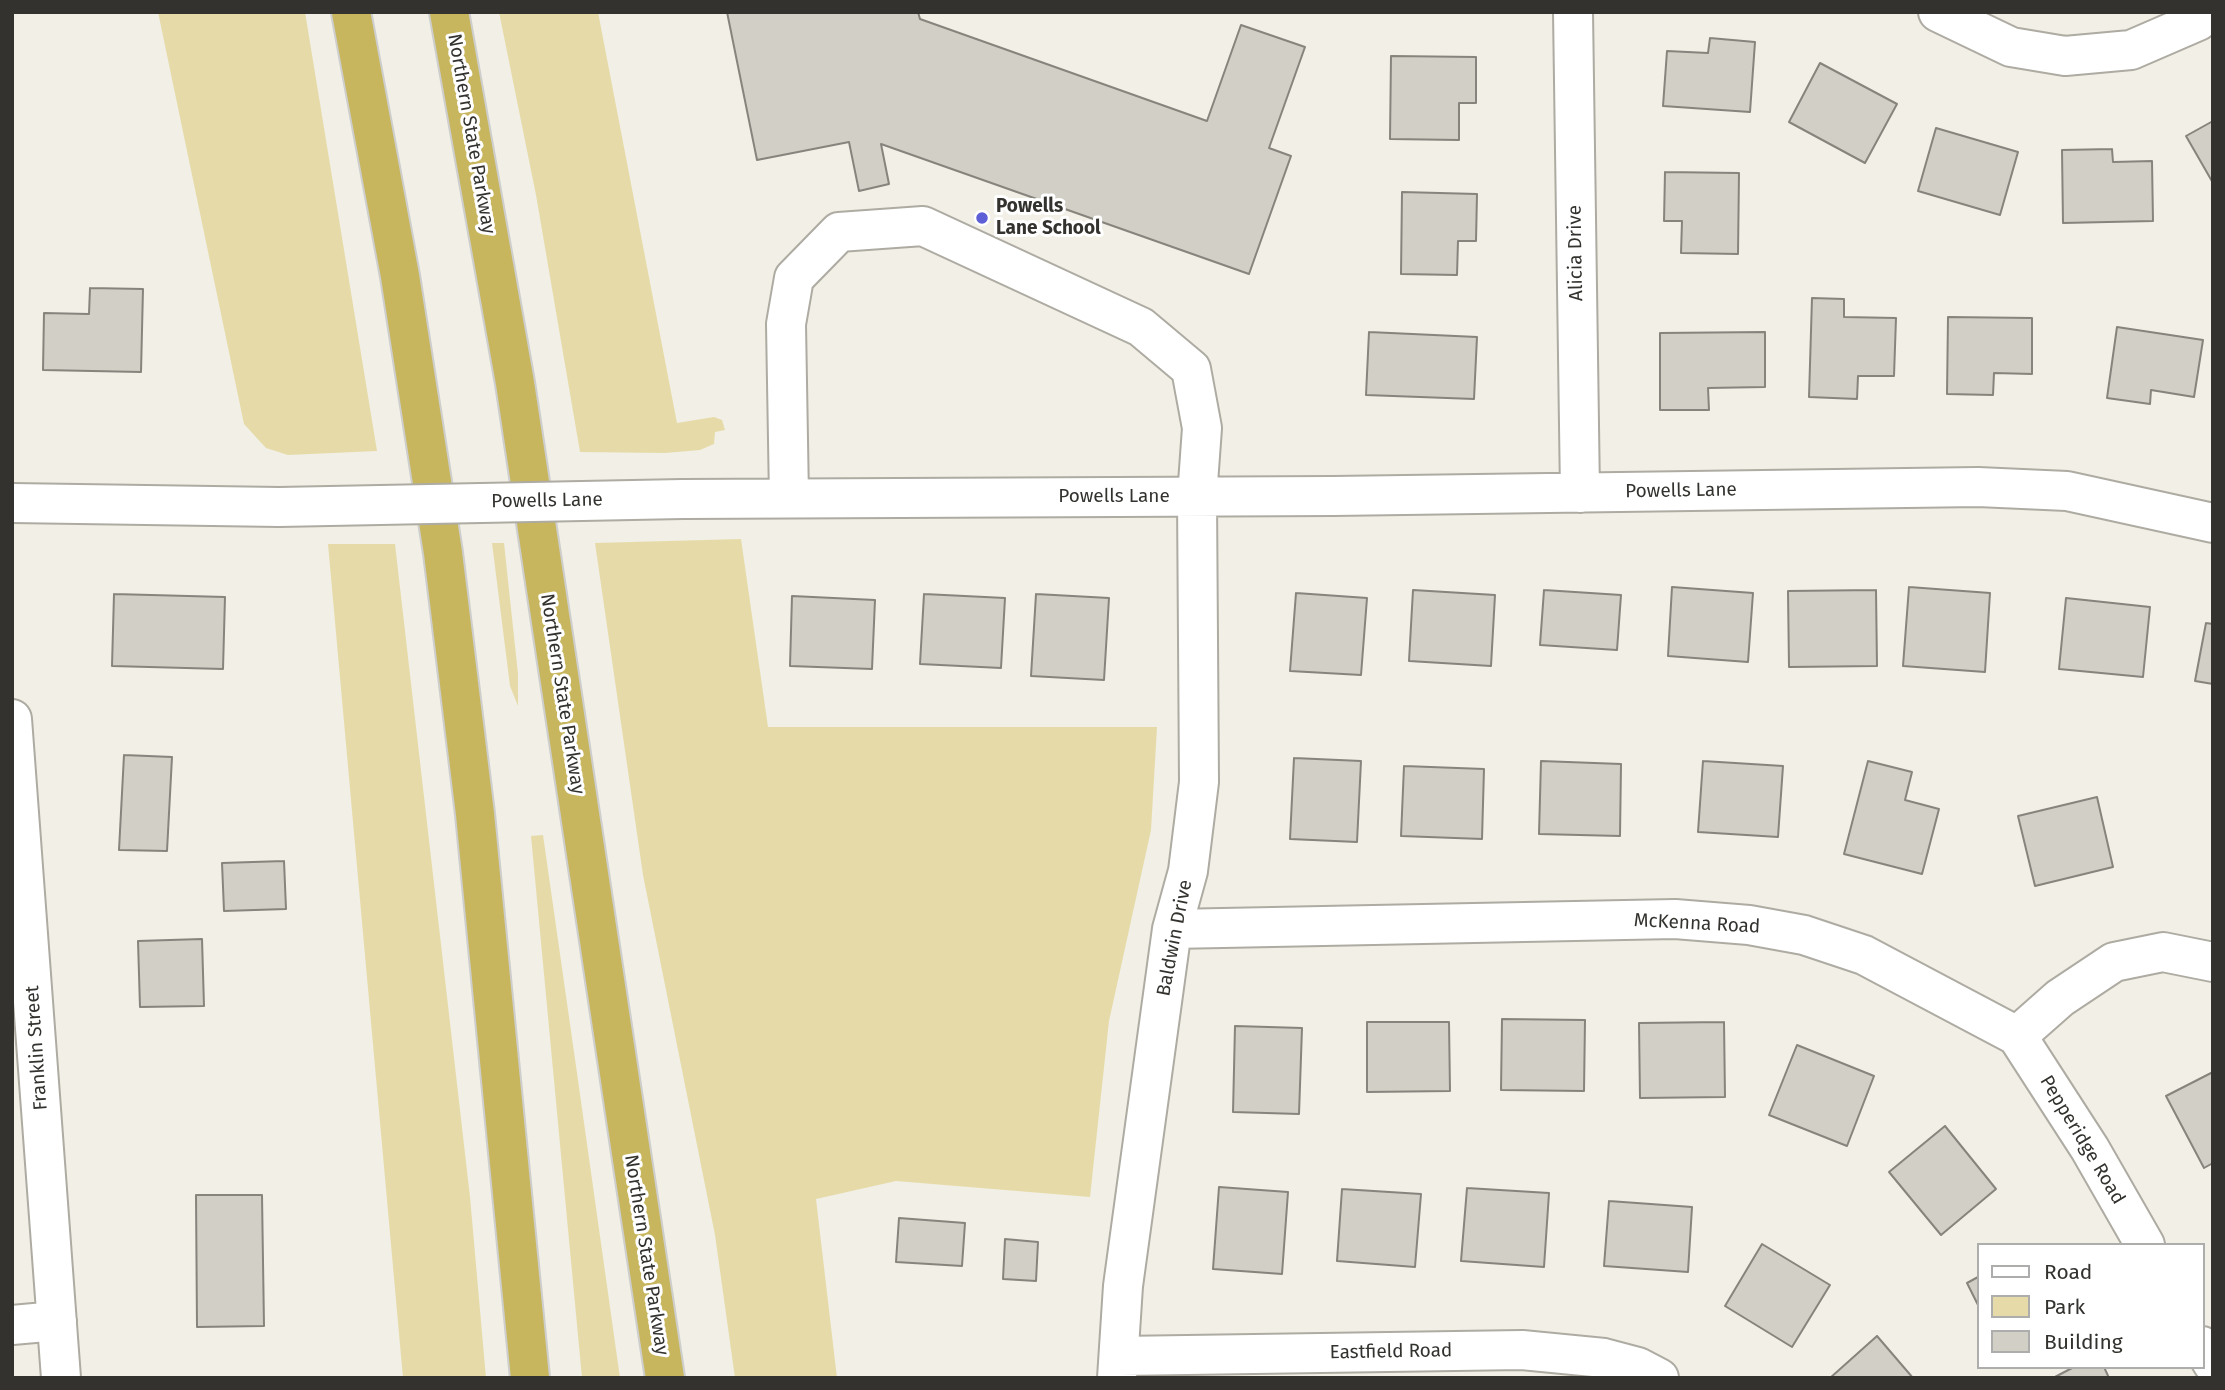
<!DOCTYPE html>
<style>
body{margin:0}
#map{position:relative;width:2225px;height:1390px;overflow:hidden;background:#f1efe6;font-family:"Fira Sans",sans-serif}
canvas{display:block}
.frame{position:absolute;inset:0;border:14px solid #33322e;pointer-events:none}
.legend{position:absolute;left:1977px;top:1243px;width:228px;height:126px;box-sizing:border-box;background:#fff;border:2px solid #adadab;margin:0;padding:9px 12px;list-style:none;font-size:21px;color:#33322e}
.legend li{display:flex;align-items:center;gap:14px;height:35px}
.legend b{width:35px;border:2px solid #adadab}
</style>
<div id="map">
<canvas width="2225" height="1390"></canvas>
<div class="frame"></div>
<ul class="legend">
<li><b style="height:9px;background:#fff"></b>Road</li>
<li><b style="height:19px;background:#e6dba8"></b>Park</li>
<li><b style="height:19px;background:#d1cfc6"></b>Building</li>
</ul>
</div>
<script>
const ctx = document.querySelector('canvas').getContext('2d');
ctx.lineJoin = 'round';
function fill(path, color) { ctx.fillStyle = color; ctx.fill(path, 'evenodd'); }
const shape = rows => new Path2D(rows.map(r => 'M' + r).join(''));
function stroke(path, color, width, dash) { ctx.strokeStyle = color; ctx.lineWidth = width; ctx.lineCap = dash ? 'butt' : 'round'; ctx.setLineDash(dash || []); ctx.stroke(path); }
function label(font, color, halo, rows, align = 'center') {
  ctx.font = font + ' "Fira Sans",sans-serif'; ctx.lineWidth = 6; ctx.setLineDash([]); ctx.textBaseline = 'middle'; ctx.strokeStyle = halo; ctx.fillStyle = color; for (const [text, x, y, turn = 0] of rows) {
    ctx.save(); ctx.translate(x, y); ctx.rotate((+turn || 0) * Math.PI / 180); ctx.textAlign = isNaN(turn) ? turn : align; if (halo) ctx.strokeText(text, 0, 0); ctx.fillText(text, 0, 0); ctx.restore();
  }
}
fill(shape([
 [158,12,305,12,377,451,288,455,266,448,244,424],
 [499,12,598,12,677,423,714,417,722,420,725,430,715,432,714,444,700,450,665,453,580,452,536,195],
 [741,539,768,727,1157,727,1151,830,1109,1021,1090,1197,896,1181,816,1199,837,1378,735,1378,715,1235,643,875,595,543],
 [492,543,504,543,518,674,518,706,510,686],
 [328,544,395,544,470,1197,486,1378,403,1378],
 [543,835,577,1073,620,1378,582,1378,531,836]
]), '#e6dba8');
const building = shape([
 [727,12,918,12,920,19,1207,121,1241,25,1305,47,1269,148,1291,156,1249,274,881,144,889,184,859,191,849,142,757,160,727,12],
 [1710,38,1755,42,1750,112,1663,106,1667,51,1708,53,1710,38],
 [1391,56,1476,57,1476,103,1459,103,1459,140,1390,139,1391,56],
 [1820,63,1897,104,1865,163,1789,122,1820,63],
 [2213,121,2213,183,2186,136,2213,121],
 [1936,128,2018,152,2000,215,1918,191,1936,128],
 [2112,149,2113,162,2152,161,2153,221,2063,223,2062,150,2112,149],
 [1665,172,1739,173,1738,254,1681,253,1682,221,1664,221,1665,172],
 [1402,192,1477,194,1476,241,1458,241,1457,275,1401,274,1402,192],
 [90,288,143,289,141,372,43,370,44,313,89,314,90,288],
 [1812,298,1844,299,1844,317,1896,318,1894,376,1858,376,1857,399,1809,397,1812,298],
 [1948,317,2032,318,2032,374,1994,373,1993,395,1947,394,1948,317],
 [2117,327,2203,340,2194,397,2151,390,2150,404,2107,398,2117,327],
 [1369,332,1477,337,1474,399,1366,395,1369,332],
 [1765,332,1765,387,1708,388,1709,410,1660,410,1660,333,1765,332],
 [1672,587,1753,593,1748,662,1668,656,1672,587],
 [1909,587,1990,593,1985,672,1903,666,1909,587],
 [1413,590,1495,595,1491,666,1409,661,1413,590],
 [1544,590,1621,595,1617,650,1540,645,1544,590],
 [1876,590,1877,666,1789,667,1788,591,1876,590],
 [1296,593,1367,598,1361,675,1290,671,1296,593],
 [114,594,225,597,223,669,112,666,114,594],
 [924,594,1005,598,1001,668,920,664,924,594],
 [1036,594,1109,598,1104,680,1031,676,1036,594],
 [792,596,875,600,872,669,790,666,792,596],
 [2066,598,2150,607,2143,677,2059,669,2066,598],
 [2206,623,2213,624,2213,684,2195,681,2206,623],
 [124,755,172,757,167,851,119,850,124,755],
 [1294,758,1361,761,1357,842,1290,839,1294,758],
 [1541,761,1621,764,1620,836,1539,834,1541,761],
 [1703,761,1783,766,1778,837,1698,832,1703,761],
 [1868,761,1912,772,1905,800,1939,809,1922,874,1844,854,1868,761],
 [1404,766,1484,769,1482,839,1401,836,1404,766],
 [2097,797,2113,867,2035,886,2018,816,2097,797],
 [284,861,286,909,224,911,222,863,284,861],
 [202,939,204,1006,140,1007,138,941,202,939],
 [1502,1019,1585,1020,1584,1091,1501,1090,1502,1019],
 [1367,1022,1449,1022,1450,1091,1367,1092,1367,1022],
 [1724,1022,1725,1097,1640,1098,1639,1023,1724,1022],
 [1235,1026,1302,1028,1299,1114,1233,1112,1235,1026],
 [1797,1045,1874,1076,1847,1146,1769,1115,1797,1045],
 [2213,1072,2213,1163,2204,1168,2166,1096,2213,1072],
 [1945,1126,1996,1189,1941,1235,1889,1172,1945,1126],
 [1219,1187,1288,1192,1282,1274,1213,1269,1219,1187],
 [1467,1188,1549,1193,1544,1267,1461,1261,1467,1188],
 [1342,1189,1421,1194,1415,1267,1337,1261,1342,1189],
 [196,1195,262,1195,264,1326,197,1327,196,1195],
 [1609,1201,1692,1207,1688,1272,1604,1266,1609,1201],
 [899,1218,965,1223,962,1266,896,1262,899,1218],
 [1005,1239,1038,1242,1036,1281,1003,1279,1005,1239],
 [1762,1244,1830,1285,1792,1347,1725,1306,1762,1244],
 [1978,1277,1978,1305,1967,1283,1978,1277],
 [1877,1336,1913,1378,1830,1378,1877,1336],
 [2074,1367,2104,1367,2109,1378,2053,1378,2074,1367]
]);
fill(building, '#d1cfc6');
stroke(building, '#86847c', 2);
const minor = shape([
 [1573,12,1580,493],
 [1938,12,2011,47,2065,56,2131,50,2198,21,2209,12],
 [789,498,786,324,794,278,839,232,923,226,1141,327,1191,369,1202,428,1197,497,1199,782,1188,871,1172,929,1123,1286,1117,1378],
 [683,499,1333,496,1978,487,2067,491,2213,523],
 [12,503,279,507],
 [12,719,61,1378],
 [1172,929,1675,919,1749,925,1804,935,1864,955,2017,1036],
 [2017,1036,2090,1149,2145,1245],
 [2017,1036,2060,998,2114,962,2163,952,2213,962],
 [12,1325,57,1321],
 [2202,1346,2213,1364],
 [1120,1356,1522,1350,1604,1358,1638,1367,1659,1378]
]);
const highway = shape([
 [351,12,400,276,443,553,475,814,530,1378],
 [449,12,515,383,665,1378]
]);
stroke(minor, '#adaba2', 42);
stroke(highway, '#cececd', 42);
stroke(minor, '#fff', 38);
stroke(highway, '#c8b65e', 38);
const minorBridge = shape([
 [279,507,683,499]
]);
stroke(minorBridge, '#adaba2', 42, []);
stroke(minorBridge, '#fff', 38);
for (const [x, y, r, color] of [
 [982,218,7,"#5d5fd7"]
]) { const dot = new Path2D(); dot.arc(x, y, r, 0, 2 * Math.PI); ctx.fillStyle = color; ctx.fill(dot); stroke(dot, '#fff', 2.5); }
label('19px', '#33322e', '#fff', [
 ["Northern State Parkway",471,134,80],
 ["Alicia Drive",1576,253,-91],
 ["Powells Lane",1681,491,-1],
 ["Powells Lane",1114,497],
 ["Powells Lane",547,501,-1],
 ["Northern State Parkway",562,694,81],
 ["McKenna Road",1697,924,3],
 ["Baldwin Drive",1175,938,-79],
 ["Franklin Street",37,1048,-94],
 ["Pepperidge Road",2082,1140,59],
 ["Northern State Parkway",646,1255,81],
 ["Eastfield Road",1391,1352,-1]
]);
label('bold 19px', '#33322e', '#fff', [
 ["Powells",996,207],
 ["Lane School",996,229]
], 'left');
</script>
